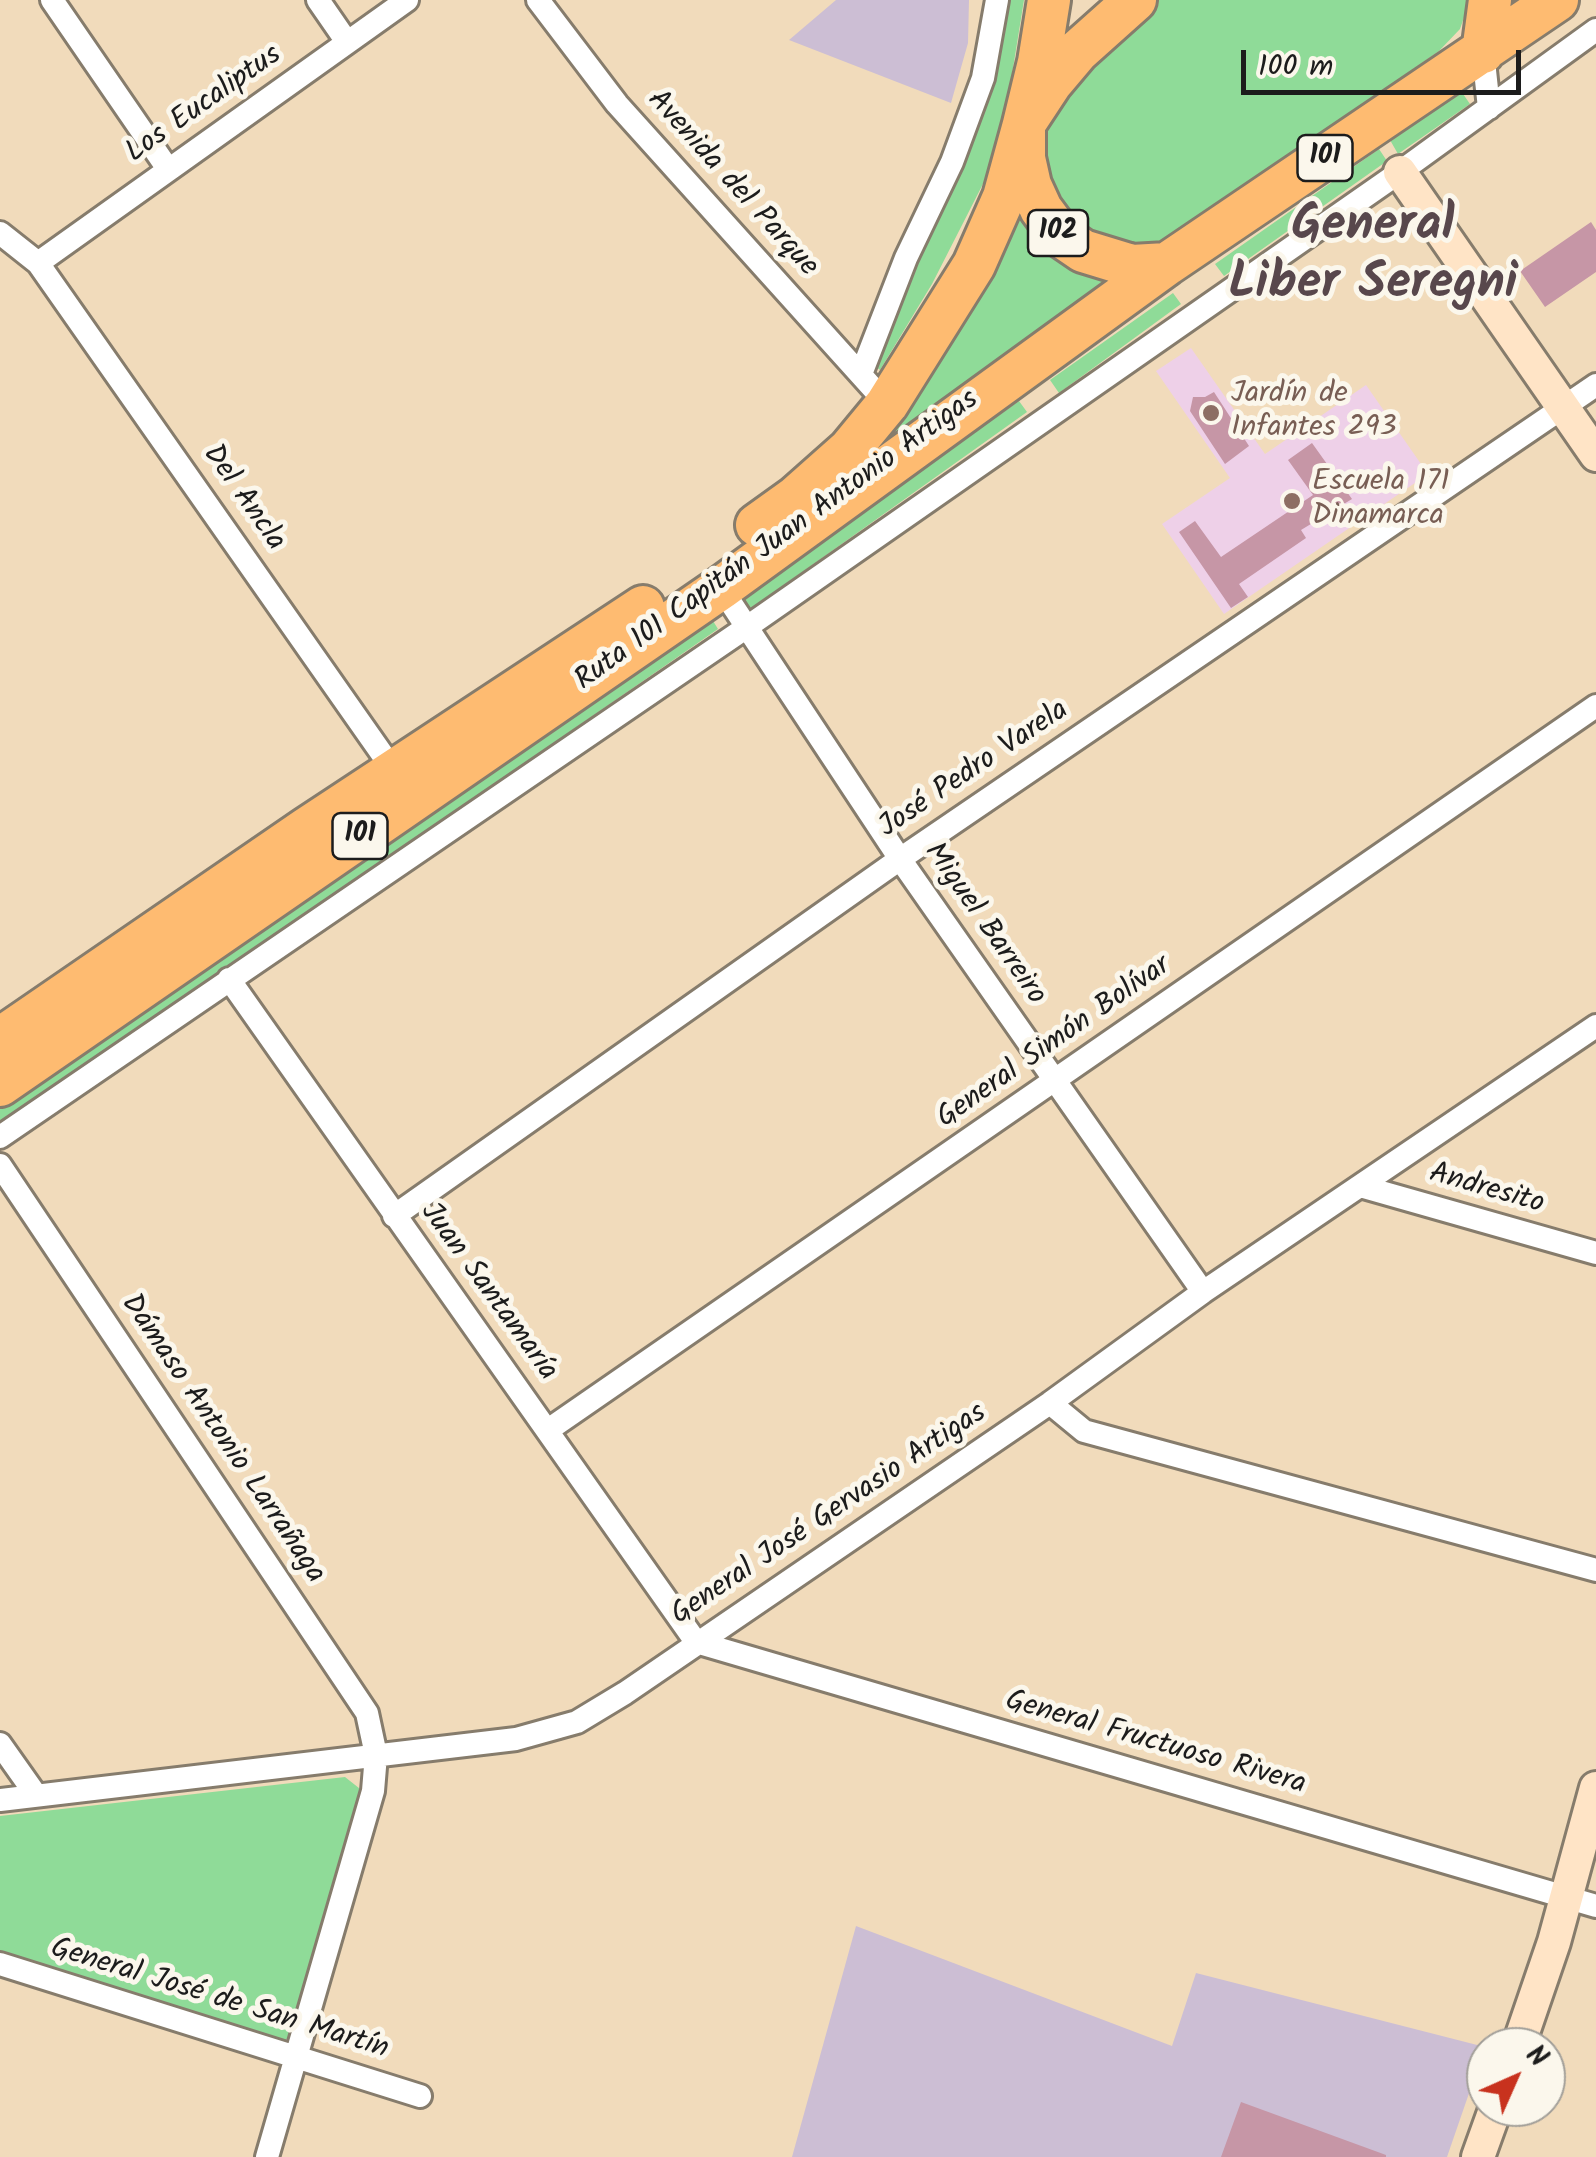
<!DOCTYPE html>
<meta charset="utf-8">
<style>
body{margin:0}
#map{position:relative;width:1596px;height:2157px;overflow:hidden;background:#f1dbbb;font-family:Kalam,sans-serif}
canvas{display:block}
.north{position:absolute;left:1466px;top:2027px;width:100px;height:100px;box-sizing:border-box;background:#fbf7ec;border:2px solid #a29f99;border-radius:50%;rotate:45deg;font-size:28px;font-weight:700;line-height:40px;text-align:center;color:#1c1c1c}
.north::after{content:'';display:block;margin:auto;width:35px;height:45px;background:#c8321e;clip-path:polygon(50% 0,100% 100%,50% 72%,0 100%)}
.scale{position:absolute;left:1241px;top:50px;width:280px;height:45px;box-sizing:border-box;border:5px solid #1c1c1c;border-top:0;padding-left:12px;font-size:30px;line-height:35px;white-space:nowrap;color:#1c1c1c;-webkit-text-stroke:8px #fbf7ec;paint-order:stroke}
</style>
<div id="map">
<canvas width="1596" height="2157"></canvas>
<div class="north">N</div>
<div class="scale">100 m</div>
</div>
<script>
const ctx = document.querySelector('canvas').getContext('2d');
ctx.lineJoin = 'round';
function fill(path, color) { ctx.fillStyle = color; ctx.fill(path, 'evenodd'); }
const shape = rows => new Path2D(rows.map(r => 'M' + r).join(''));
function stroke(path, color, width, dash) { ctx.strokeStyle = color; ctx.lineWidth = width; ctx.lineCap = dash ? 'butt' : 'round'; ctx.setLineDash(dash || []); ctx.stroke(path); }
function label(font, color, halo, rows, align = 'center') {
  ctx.font = font + ' Kalam,sans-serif'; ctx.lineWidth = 10; ctx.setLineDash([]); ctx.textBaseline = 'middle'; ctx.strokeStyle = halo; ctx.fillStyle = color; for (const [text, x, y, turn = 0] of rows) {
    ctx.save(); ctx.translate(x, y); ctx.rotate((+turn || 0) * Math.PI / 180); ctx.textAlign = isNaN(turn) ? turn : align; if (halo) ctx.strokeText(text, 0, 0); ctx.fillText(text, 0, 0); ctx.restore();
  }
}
fill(shape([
 [1191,348,1265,454,1366,385,1428,474,1224,614,1162,524,1230,478,1156,371]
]), '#eed0e8');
fill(shape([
 [836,0,969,0,968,43,951,103,789,40],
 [856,1926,1172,2046,1196,1973,1485,2047,1447,2157,792,2157]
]), '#ccbed4');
fill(shape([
 [1006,0,1024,0,1009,93,987,176,932,284,880,370,876,367],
 [1149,0,1470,0,1460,29,1439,51,1164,244,1133,251,1090,238,1058,206,1037,145,1050,113],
 [1461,91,1470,104,1398,154,1390,140],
 [1379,149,1387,161,1224,276,1215,264],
 [1015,207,1110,280,856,462],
 [1173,293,1181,304,1059,393,1050,380],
 [1019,401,1027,412,749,610,740,597],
 [710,616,718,629,0,1127,0,1105],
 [345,1777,364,1792,293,2031,285,2041,0,1953,0,1816]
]), '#8fdb98');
fill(shape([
 [1591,222,1596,230,1596,272,1545,307,1520,271],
 [1214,392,1249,446,1225,464,1190,411,1193,397,1205,397],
 [1312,443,1352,499,1301,530,1306,538,1239,584,1248,597,1231,608,1179,532,1195,521,1221,557,1313,495,1288,460],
 [1241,2102,1386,2155,1386,2157,1221,2157]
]), '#c696a6');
const street = shape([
 [52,0,168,169],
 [318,0,347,42],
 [538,0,617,104,887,404],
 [1483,52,1489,108],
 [0,233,38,263,394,771],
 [38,263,407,0],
 [861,374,906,258,952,162,983,78,997,0],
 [721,588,900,859,1203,1292],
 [229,979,696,1642,1596,1906],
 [0,1137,747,627,1400,172,1596,30],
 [0,1165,367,1713,376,1755,373,1791,267,2157],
 [1360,1186,1596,1253],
 [394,1216,900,859,1596,385],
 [1050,1403,1084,1431,1596,1570],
 [548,1430,1596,706],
 [0,1744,36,1795],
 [0,1800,516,1739,577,1722,625,1693,1050,1403,1203,1292,1596,1026],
 [0,1964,420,2096]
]);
const secondary = shape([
 [1400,172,1596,455],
 [1518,2047,1554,1942,1596,1788],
 [1478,2157,1496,2107]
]);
const highway = shape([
 [1049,0,1039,62,1024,124,1024,158,1030,185,1041,209,1061,236,1083,251,1132,266,1167,264],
 [1483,52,1490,0],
 [757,525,796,497,849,450,887,404,974,265,1004,197,1024,124,1051,83,1078,51,1135,0],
 [0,1039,306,829,643,607],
 [0,1085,721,588,1167,264,1557,0]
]);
stroke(street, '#867c6c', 28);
stroke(secondary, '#867c6c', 38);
stroke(highway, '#867c6c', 48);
stroke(street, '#fff', 22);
stroke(secondary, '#ffe4c6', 32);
stroke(highway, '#febb71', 42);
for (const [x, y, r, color] of [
 [1211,413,10,"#8d6e63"],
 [1292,501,10,"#8d6e63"]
]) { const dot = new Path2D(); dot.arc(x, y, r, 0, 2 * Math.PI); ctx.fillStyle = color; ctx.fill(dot); stroke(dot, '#fbf7ec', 4); }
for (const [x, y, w] of [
 [1325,158,55],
 [1058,233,60],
 [360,836,55]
]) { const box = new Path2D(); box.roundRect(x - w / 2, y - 23, w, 46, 8); ctx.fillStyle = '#fbf7ec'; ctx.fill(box); stroke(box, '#1c1c1c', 2.5); }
label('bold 28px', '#1c1c1c', null, [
 ["101",1325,158],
 ["102",1058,233],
 ["101",360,836]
]);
label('30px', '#1c1c1c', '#fbf7ec', [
 ["Los Eucaliptus",205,106,-35],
 ["Avenida del Parque",731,185,48],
 ["Del Ancla",242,499,55],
 ["Ruta 101 Capitán Juan Antonio Artigas",778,542,-36],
 ["José Pedro Varela",975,771,-34],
 ["Miguel Barreiro",983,925,55],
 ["General Simón Bolívar",1055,1044,-35],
 ["Andresito",1486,1191,16],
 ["Juan Santamaría",487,1293,54],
 ["Dámaso Antonio Larrañaga",221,1440,56],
 ["General José Gervasio Artigas",830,1516,-34],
 ["General Fructuoso Rivera",1155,1745,16],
 ["General José de San Martín",219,2001,17]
]);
label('30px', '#785e54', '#fbf7ec', [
 ["Jardín de",1231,396],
 ["Infantes 293",1231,430],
 ["Escuela 171",1312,484],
 ["Dinamarca",1312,518]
], 'left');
label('bold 50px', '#58474c', '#fbf7ec', [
 ["General",1373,231],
 ["Liber Seregni",1373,289]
]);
</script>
